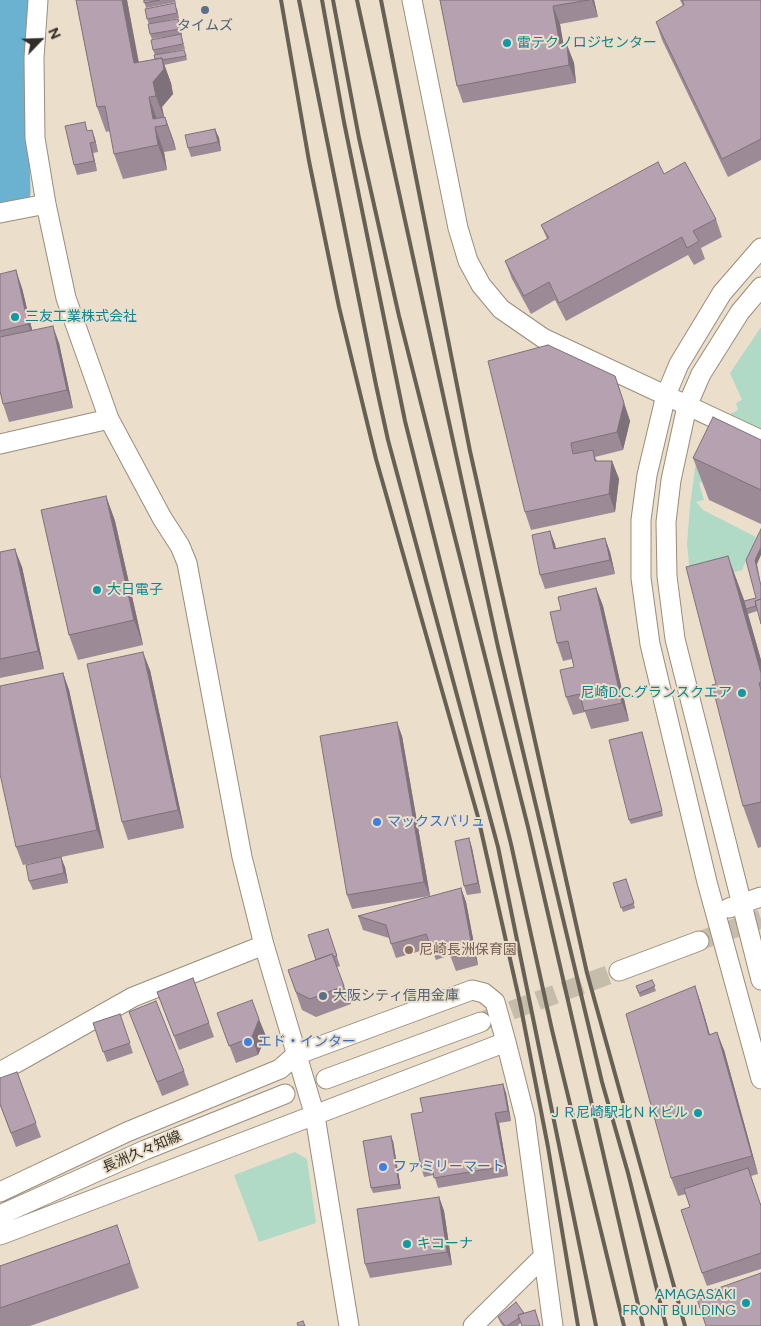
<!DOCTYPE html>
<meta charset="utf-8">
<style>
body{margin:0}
#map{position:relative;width:761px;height:1326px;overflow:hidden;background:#ebdfcb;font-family:Figtree,sans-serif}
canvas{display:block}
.north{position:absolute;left:15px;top:15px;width:50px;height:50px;-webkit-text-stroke:4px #ebdfcb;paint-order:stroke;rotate:66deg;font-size:14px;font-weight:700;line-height:20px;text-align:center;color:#332e26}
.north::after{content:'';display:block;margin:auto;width:18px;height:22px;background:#332e26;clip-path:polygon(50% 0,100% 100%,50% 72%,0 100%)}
</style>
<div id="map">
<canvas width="761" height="1326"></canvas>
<div class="north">N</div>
</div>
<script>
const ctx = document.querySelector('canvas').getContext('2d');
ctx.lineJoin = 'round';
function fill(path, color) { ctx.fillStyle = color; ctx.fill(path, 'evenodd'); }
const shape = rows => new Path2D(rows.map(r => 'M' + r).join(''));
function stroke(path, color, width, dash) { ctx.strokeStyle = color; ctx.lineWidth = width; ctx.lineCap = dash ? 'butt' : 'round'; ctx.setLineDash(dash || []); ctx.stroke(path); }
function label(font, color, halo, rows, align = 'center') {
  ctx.font = font + ' Figtree,"Noto Sans JP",sans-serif'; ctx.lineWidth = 4; ctx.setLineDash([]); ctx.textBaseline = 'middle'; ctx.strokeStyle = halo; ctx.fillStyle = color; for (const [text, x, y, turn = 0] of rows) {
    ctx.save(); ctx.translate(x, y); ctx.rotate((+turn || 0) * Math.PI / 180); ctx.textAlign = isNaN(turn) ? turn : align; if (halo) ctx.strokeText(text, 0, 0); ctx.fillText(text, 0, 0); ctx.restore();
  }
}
fill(shape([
 [0,0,21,0,16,112,22,192,16,197,0,201],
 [761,327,761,429,730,414,738,410,736,403,742,400,730,373],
 [703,436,730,448,706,481,699,483,704,500,696,502,703,510,756,537,742,570,691,583,687,544,690,506,696,461],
 [295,1152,307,1159,316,1223,259,1242,234,1175]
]), '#b1dac6');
stroke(shape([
 [0,200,12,198,15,192,12,95,15,0]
]), '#6bb2d1', 31);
stroke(shape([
 [699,941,761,919],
 [485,1020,619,971]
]), '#c6bcaa', 19, [19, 9]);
const minor = shape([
 [38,0,34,58,35,138,46,204,66,298,109,419,162,518,180,546,187,563,242,857,264,945,315,1116,349,1326],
 [412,0,458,228,468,261,481,285,501,309,543,338,761,440],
 [0,213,46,204],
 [761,248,722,293,679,364,666,395,647,475,641,520,641,578,650,644,707,882,761,1079],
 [761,287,740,312,701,374,687,406,671,480,666,522,667,576,675,639,761,980],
 [0,444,109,419],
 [729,908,761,897],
 [619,971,699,941],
 [506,1042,525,1117,553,1326],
 [0,1072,133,997,264,945],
 [326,1079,481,1022],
 [0,1192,127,1132,280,1069,296,1055,472,990,484,993,495,1002,506,1042,0,1235],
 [0,1215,145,1150,285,1094],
 [473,1326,544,1256]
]);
stroke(minor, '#998d7b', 21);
stroke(minor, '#fff', 19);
stroke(shape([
 [281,0,309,161,339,307,376,459,478,817,520,1003,548,1147,578,1326],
 [299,0,376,385,388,440,498,847,596,1326],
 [322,0,344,122,405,421,511,844,552,1030,624,1326],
 [333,0,359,138,399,316,528,827,643,1326],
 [357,0,498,647,602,1082,628,1173,666,1326],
 [381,0,470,451,587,973,685,1326]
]), '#676055', 4);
fill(shape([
 [76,0,127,0,139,62,186,54,187,60,164,65,171,83,173,94,162,107,164,117,165,117,174,142,176,150,164,152,167,170,123,179,114,154,110,131,106,132,97,107],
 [144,0,175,0,176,2,146,8],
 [440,0,594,0,598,17,560,24,563,45,567,45,574,63,576,83,463,103,457,86],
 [680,0,761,0,761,160,728,177,662,40,656,22,683,6],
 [177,8,179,18,149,24,147,19],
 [178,19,182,34,152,39,150,34],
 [181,34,185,49,155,55,153,50],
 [215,129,219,138,221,151,191,157,188,148],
 [92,130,95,139,98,152,93,153,97,171,77,175,74,165,88,131],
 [664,174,716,219,722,237,701,248,705,259,694,265,688,255,566,321,555,300,531,314,512,279,505,261,547,239,541,225],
 [0,274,22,288,32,330,59,343,73,408,9,422,3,404,0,391],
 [615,376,630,421,623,450,595,457,597,461,612,461,619,479,615,512,531,530,525,512],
 [761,440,761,524,709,500,693,458],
 [106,496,115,521,143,645,78,660,69,635],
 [550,531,556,549,605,538,610,552,615,574,545,589,540,575],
 [0,552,22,567,44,669,0,678],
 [757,564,757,611,748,614,761,660,761,847,758,848,743,806,716,684,743,597,744,601,756,598],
 [596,588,603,606,629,721,591,729,585,712,573,715,566,697,574,667,572,659,563,661,557,643,561,610],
 [150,670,184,828,128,840,122,822],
 [63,673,69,690,104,848,23,865,16,847],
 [402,736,430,896,352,909,347,895],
 [643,737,663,816,631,824,629,820],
 [469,838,472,848,481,893,467,895,464,886],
 [65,867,68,883,33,890,29,881],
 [626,879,635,908,623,912,613,883],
 [461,888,466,902,478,965,456,971,450,955,436,960,431,948,396,958,389,938,363,930,358,916],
 [328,929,340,966,337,967,351,1004,316,1017,302,1010,288,970,316,960],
 [193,978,214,1037,179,1050,157,992],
 [652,980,656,991,640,997,636,986],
 [695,986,701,1004,710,1035,724,1050,758,1174,751,1176,761,1205,761,1269,707,1286,702,1273,690,1207,686,1194,678,1196,671,1178],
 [129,1012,184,1071,189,1085,162,1096],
 [217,1013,266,1036,258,1055,236,1063],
 [120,1014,133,1053,107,1062,93,1023],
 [17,1072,41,1137,16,1147,0,1105],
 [503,1084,506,1093,511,1121,499,1123,508,1176,438,1188,434,1175,424,1177,421,1167,423,1112],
 [393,1141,401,1189,373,1193,371,1188],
 [439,1197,444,1211,452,1265,370,1278,365,1264],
 [117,1225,139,1288,30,1326,0,1326,0,1266],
 [516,1302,521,1323,518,1325,519,1326,503,1326,500,1322,498,1317]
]), '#9c8a96');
fill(shape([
 [122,0,127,0,143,88,134,63],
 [592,0,594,0,598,17],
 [553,6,560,24,567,64,560,46],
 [567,45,574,63,576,83,569,65],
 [162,58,171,83,173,94,162,107,165,121,156,96,153,82],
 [149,97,158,122,153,119],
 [165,117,174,142,176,150,167,125],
 [155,127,164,152,167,170,158,145],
 [215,129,219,138,221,151,218,142],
 [92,130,95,139,98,152,95,142],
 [90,143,93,153,97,171,94,161],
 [16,270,22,288,35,342,28,324],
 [53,326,59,343,73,408,67,390],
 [615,376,630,421,623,450,617,432],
 [612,461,619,479,615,512,609,494],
 [106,496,115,521,143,645,134,620],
 [550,531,555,544,559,563,554,549],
 [605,538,610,552,615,574,610,560],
 [761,547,761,555,757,564,761,586,755,560],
 [15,549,22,567,44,669,38,651],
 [728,556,743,597,761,660,761,673],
 [596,588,603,606,629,721,622,703],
 [143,652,150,670,184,828,178,810],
 [63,673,69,690,104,848,97,830],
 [397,722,402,736,430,896,424,882],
 [642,732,643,737,663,816,662,811],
 [469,838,472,848,481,893,478,883],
 [61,857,65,867,68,883,64,873],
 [461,888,466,902,478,965,473,951],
 [695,986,701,1004,715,1053,709,1035],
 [259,1019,266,1036,258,1055,252,1037],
 [717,1032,724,1050,758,1174,752,1156],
 [503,1084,506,1093,511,1121,508,1111],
 [495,1113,499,1123,508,1176,505,1166],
 [391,1136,393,1141,401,1189,399,1184],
 [439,1197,444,1211,452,1265,447,1252]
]), '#7f717a');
const building = shape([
 [76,0,122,0,134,63,162,58,164,69,153,82,156,96,149,97,153,119,165,117,167,125,155,127,158,145,114,154,105,106,97,107,76,0],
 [144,0,160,0,144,3,144,0],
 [440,0,589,0,553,6,560,46,567,45,569,65,457,86,440,0],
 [682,0,761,0,761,139,722,159,656,22,684,5,682,0],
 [175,3,177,13,147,19,145,9,175,3],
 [178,19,180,29,150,34,148,24,178,19],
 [181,34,183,44,153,50,151,40,181,34],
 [184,50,186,56,162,60,162,58,155,59,154,55,184,50],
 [85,122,87,131,92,130,95,142,90,143,94,161,74,165,65,126,85,122],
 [215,129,218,142,188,148,185,135,215,129],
 [658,162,664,174,685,162,716,219,693,231,699,241,687,248,682,237,559,303,549,282,524,296,505,261,549,238,541,225,658,162],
 [16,270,28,324,0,331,0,274,16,270],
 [53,326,67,390,3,404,0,391,0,337,53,326],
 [548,345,615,376,624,403,617,432,571,443,573,454,593,450,595,461,612,461,609,494,525,512,488,361,548,345],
 [713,417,761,440,761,490,693,458,713,417],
 [106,496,134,620,69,635,41,510,106,496],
 [761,529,761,547,755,560,761,586,761,599,755,601,756,606,746,609,744,601,756,598,746,560,761,529],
 [550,531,554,549,605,538,610,560,540,575,532,535,550,531],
 [15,549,38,651,0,659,0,552,15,549],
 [728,556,761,673,761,683,759,683,761,690,761,802,743,806,712,685,716,684,686,567,728,556],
 [596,588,622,703,584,711,580,694,566,697,560,670,574,667,568,641,557,643,550,612,561,610,558,597,596,588],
 [761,599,761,624,755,601,761,599],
 [143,652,178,810,122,822,87,664,143,652],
 [63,673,97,830,16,847,0,774,0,686,63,673],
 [397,722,424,882,347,895,320,736,397,722],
 [642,732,662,811,629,820,609,740,642,732],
 [469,838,478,883,464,886,455,841,469,838],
 [61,857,64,873,29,881,26,865,61,857],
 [626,879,634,903,621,908,613,883,626,879],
 [461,888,473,951,451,957,447,941,431,946,426,934,391,944,386,925,358,916,461,888],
 [328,929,337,956,334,957,332,954,316,960,308,935,328,929],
 [332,954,344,986,310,999,296,992,288,970,332,954],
 [193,978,209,1023,174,1036,157,992,193,978],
 [652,980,655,986,639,993,636,986,652,980],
 [695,986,709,1035,717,1032,752,1156,671,1178,626,1014,695,986],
 [252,1000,259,1019,252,1037,229,1046,217,1013,252,1000],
 [156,1001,184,1071,157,1082,129,1012,156,1001],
 [120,1014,130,1043,103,1052,93,1023,120,1014],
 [17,1072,36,1123,11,1133,0,1104,0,1078,17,1072],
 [503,1084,508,1111,495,1113,505,1166,434,1178,432,1166,421,1167,411,1114,423,1112,420,1098,503,1084],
 [391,1136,399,1184,371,1188,363,1141,391,1136],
 [748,1168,761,1206,761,1253,702,1273,681,1210,690,1207,684,1189,748,1168],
 [439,1197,447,1252,365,1264,357,1209,439,1197],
 [117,1225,130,1263,0,1308,0,1266,117,1225],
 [761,1273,761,1326,706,1326,696,1296,761,1273],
 [516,1302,524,1313,518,1315,519,1318,507,1326,505,1326,498,1317,516,1302],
 [535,1310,540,1326,522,1326,518,1315,535,1310],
 [303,1321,305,1326,298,1326,297,1323,303,1321]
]);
fill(building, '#b5a1af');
stroke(building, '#7f717a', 1);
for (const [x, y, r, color] of [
 [205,10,5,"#5c6f8a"],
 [507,43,5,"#0f9aa8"],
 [15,317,5,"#0f9aa8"],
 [97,590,5,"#0f9aa8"],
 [742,693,5,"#0f9aa8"],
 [377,822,5,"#3f7fe0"],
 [409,950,5,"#8d6e63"],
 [323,996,5,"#5c6f8a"],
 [248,1042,5,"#3f7fe0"],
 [698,1113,5,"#0f9aa8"],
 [383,1167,5,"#3f7fe0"],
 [407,1244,5,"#0f9aa8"],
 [746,1303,5,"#0f9aa8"]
]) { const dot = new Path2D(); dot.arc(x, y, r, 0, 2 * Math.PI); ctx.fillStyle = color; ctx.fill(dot); stroke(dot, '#ebdfcb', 2); }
label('14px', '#4e5e75', '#ebdfcb', [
 ["タイムズ",205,26],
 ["大阪シティ信用金庫",333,996,"left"]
]);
label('14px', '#0d838f', '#ebdfcb', [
 ["雷テクノロジセンター",517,43],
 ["三友工業株式会社",25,317],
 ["大日電子",107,590],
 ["尼崎D.C.グランスクエア",732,693,"right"],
 ["ＪＲ尼崎駅北ＮＫビル",688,1113,"right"],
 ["キコーナ",417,1244],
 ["AMAGASAKI",736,1295,"right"],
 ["FRONT BUILDING",736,1311,"right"]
], 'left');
label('14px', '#366cbe', '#ebdfcb', [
 ["マックスバリュ",387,822],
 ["エド・インター",258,1042],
 ["ファミリーマート",393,1167]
], 'left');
label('14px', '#785e54', '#ebdfcb', [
 ["尼崎長洲保育園",419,950]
], 'left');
label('14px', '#332e26', '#ebdfcb', [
 ["長洲久々知線",142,1152,-23]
]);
</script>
